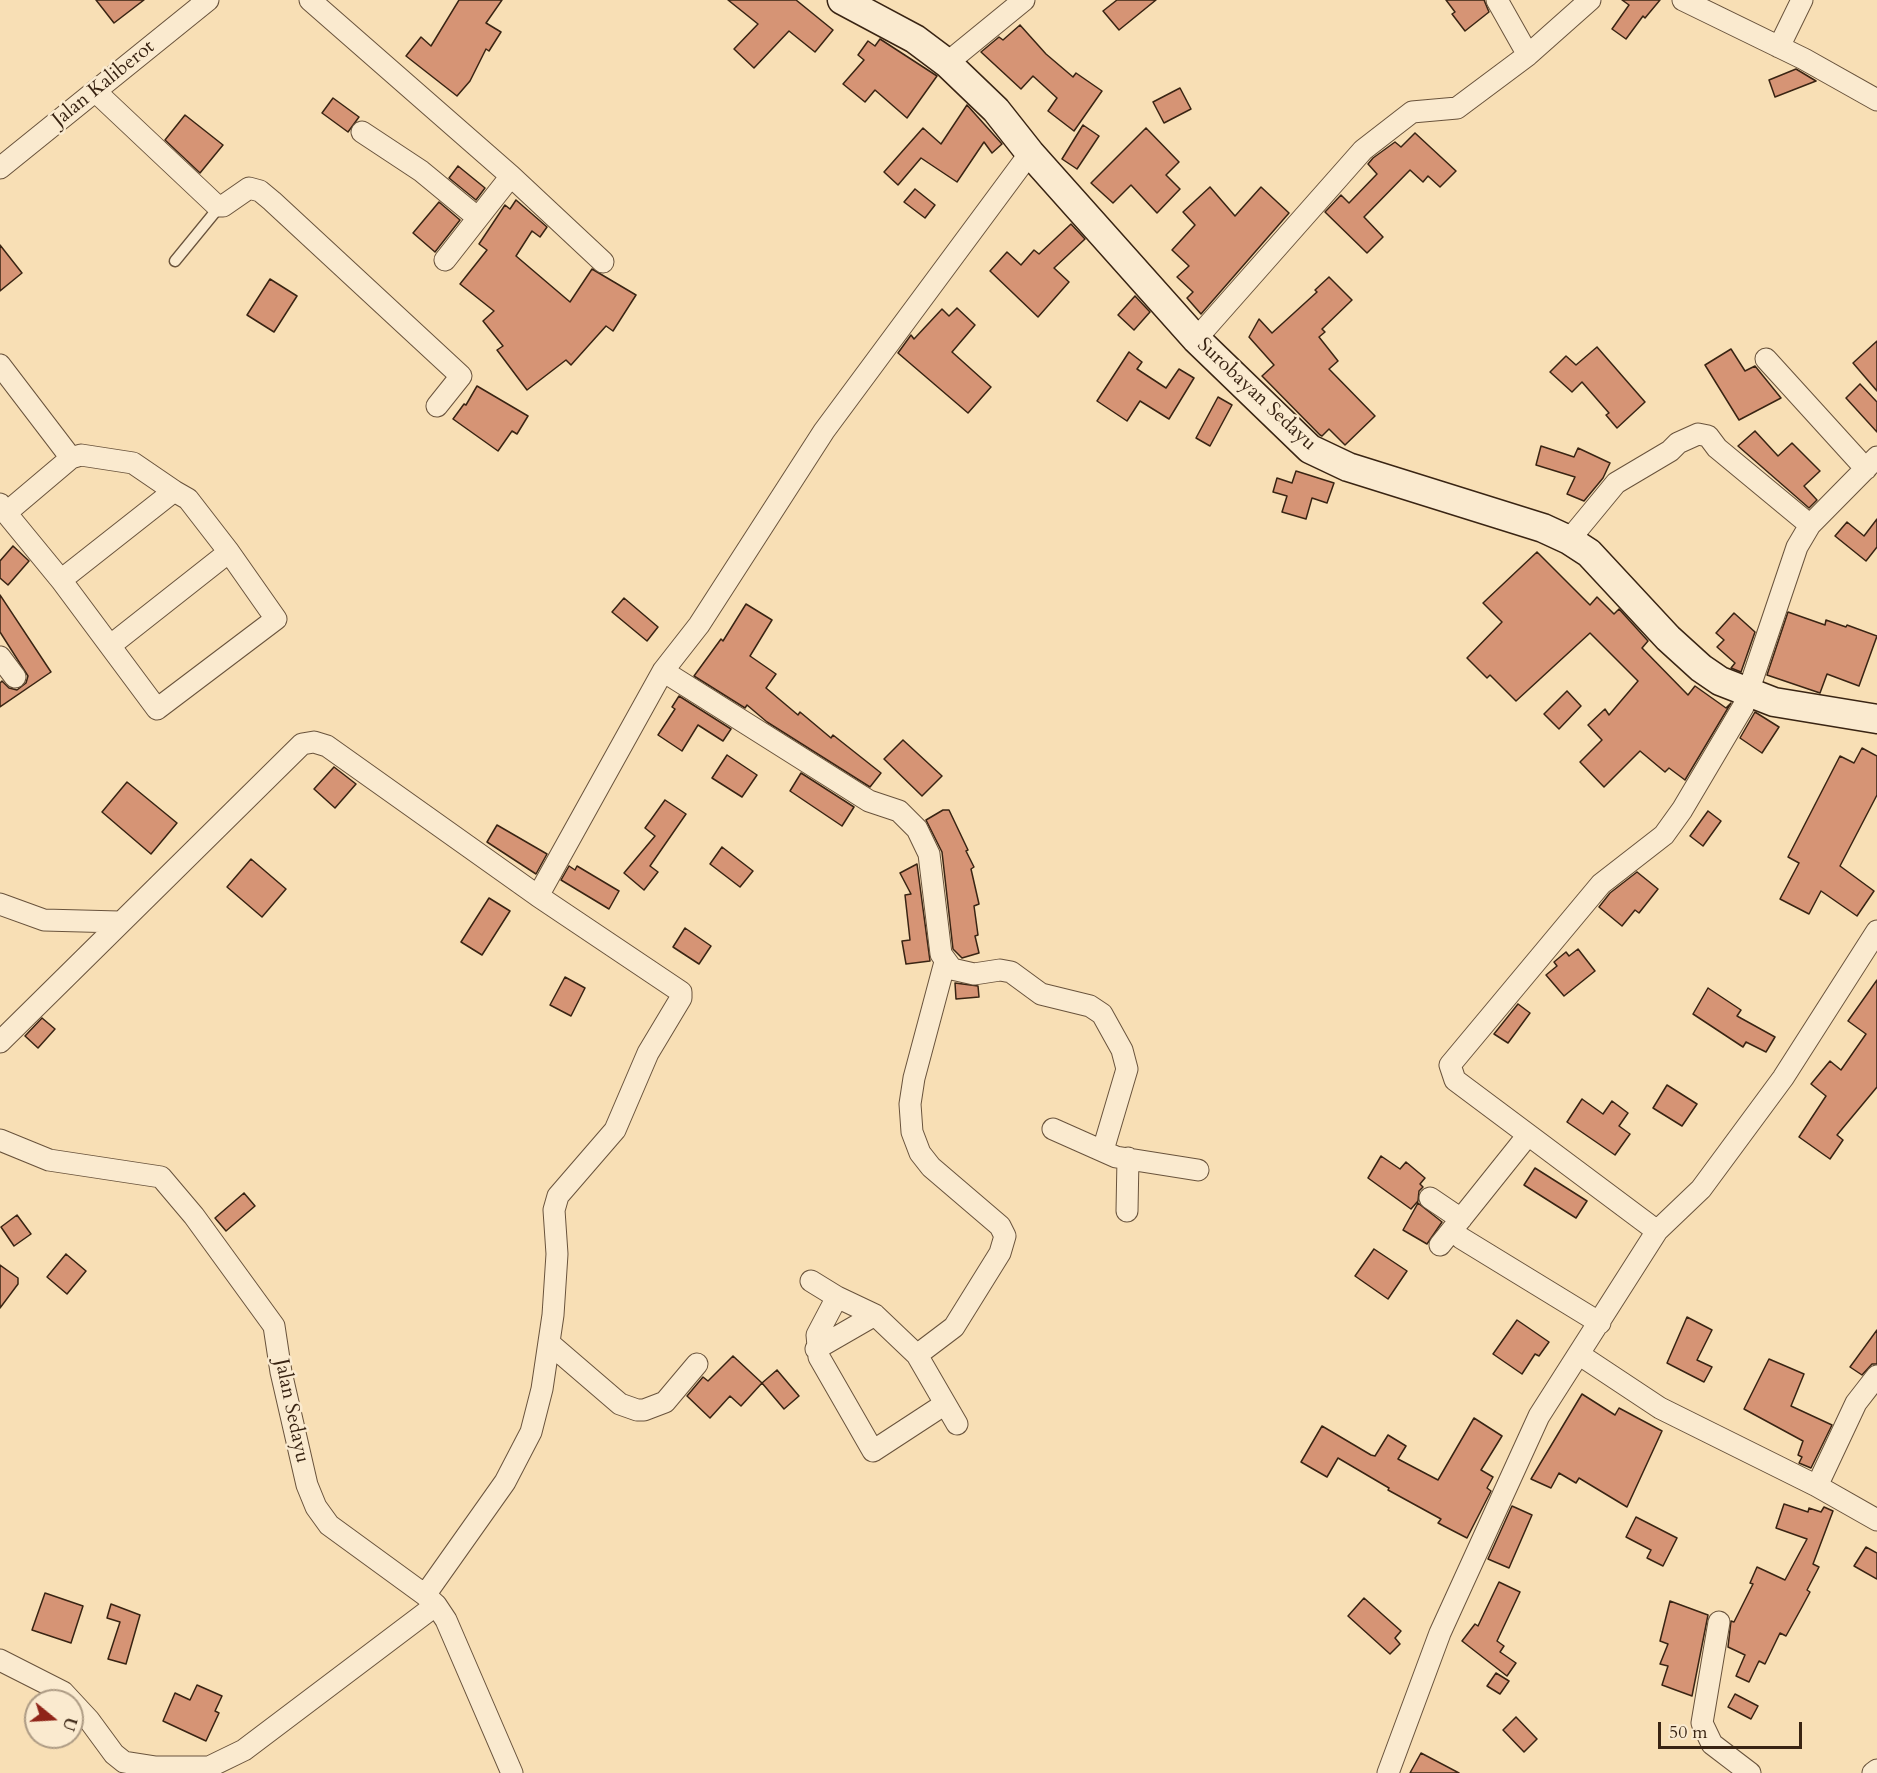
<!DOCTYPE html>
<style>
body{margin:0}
#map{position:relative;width:1877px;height:1773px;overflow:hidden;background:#f8dfb5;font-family:Cardo,serif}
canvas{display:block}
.north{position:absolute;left:24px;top:1689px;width:60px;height:60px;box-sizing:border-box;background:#faeacf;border:2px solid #ad9b84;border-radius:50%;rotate:108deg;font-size:16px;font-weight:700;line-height:24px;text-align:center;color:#392413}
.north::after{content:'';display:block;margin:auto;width:21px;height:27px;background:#8f2418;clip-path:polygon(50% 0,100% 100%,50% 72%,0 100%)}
.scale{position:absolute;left:1658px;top:1722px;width:144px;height:27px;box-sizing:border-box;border:3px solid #392413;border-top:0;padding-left:8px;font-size:18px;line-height:21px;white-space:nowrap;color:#392413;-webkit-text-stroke:4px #faeacf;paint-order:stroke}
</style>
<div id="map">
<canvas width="1877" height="1773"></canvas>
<div class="north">U</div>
<div class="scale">50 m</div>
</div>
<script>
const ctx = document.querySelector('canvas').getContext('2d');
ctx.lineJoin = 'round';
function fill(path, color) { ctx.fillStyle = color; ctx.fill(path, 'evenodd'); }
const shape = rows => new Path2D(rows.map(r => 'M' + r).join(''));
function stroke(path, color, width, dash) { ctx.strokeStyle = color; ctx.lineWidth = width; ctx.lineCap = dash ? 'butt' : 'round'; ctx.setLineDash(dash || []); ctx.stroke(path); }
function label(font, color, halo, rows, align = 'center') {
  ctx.font = font + ' Cardo,serif'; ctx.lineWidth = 5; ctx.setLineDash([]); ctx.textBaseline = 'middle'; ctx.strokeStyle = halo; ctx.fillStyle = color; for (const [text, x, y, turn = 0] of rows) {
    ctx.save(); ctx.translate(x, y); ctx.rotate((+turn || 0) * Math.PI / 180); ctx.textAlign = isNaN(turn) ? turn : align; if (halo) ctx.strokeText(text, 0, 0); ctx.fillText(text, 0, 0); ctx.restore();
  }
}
const building = shape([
 [96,0,144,0,114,23,96,0],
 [459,0,502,0,486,23,501,32,489,51,486,49,470,81,457,96,406,56,421,37,431,46,459,0],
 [728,0,796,0,833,30,815,52,789,31,754,68,734,49,758,24,728,0],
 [1117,0,1156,0,1119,30,1103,11,1117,0],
 [1446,0,1484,0,1489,12,1465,31,1452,14,1455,12,1446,0],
 [1622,0,1660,0,1645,18,1643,16,1626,39,1612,29,1629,5,1622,0],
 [1020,25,1046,54,1073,77,1076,73,1102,91,1074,131,1048,111,1057,98,1033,76,1021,89,981,52,999,37,1003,40,1020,25],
 [880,39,937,76,907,118,875,90,865,102,843,84,864,60,858,55,868,41,875,46,880,39],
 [1796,69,1816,81,1775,97,1769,80,1796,69],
 [1180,88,1191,109,1164,123,1153,102,1180,88],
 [333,98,359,117,348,132,322,113,333,98],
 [967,105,1002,144,992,153,984,142,957,182,921,158,898,185,884,172,923,128,941,144,967,105],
 [185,115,223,145,200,173,165,140,185,115],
 [1083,125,1099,136,1077,169,1062,159,1083,125],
 [1146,128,1179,162,1166,175,1180,189,1157,213,1131,185,1113,203,1091,183,1146,128],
 [1415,133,1456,171,1440,187,1428,176,1423,182,1410,170,1364,217,1383,237,1367,253,1325,212,1341,195,1349,203,1377,174,1368,164,1373,158,1395,142,1401,147,1415,133],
 [458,166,485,188,476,200,449,178,458,166],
 [1210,187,1235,216,1261,187,1289,213,1201,314,1187,298,1193,292,1177,277,1189,266,1172,250,1195,225,1183,212,1210,187],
 [915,189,935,205,925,218,904,202,915,189],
 [516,200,547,227,540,237,532,231,516,256,570,302,592,269,636,295,613,331,606,326,571,365,566,360,527,390,497,350,503,346,483,321,494,311,460,284,487,250,479,244,505,205,510,209,516,200],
 [439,202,460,220,435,252,413,233,439,202],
 [1071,224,1085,239,1054,268,1069,282,1038,317,990,271,1007,252,1021,265,1034,250,1039,254,1071,224],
 [0,245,22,273,0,291,0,245],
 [1329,277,1352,300,1322,329,1325,332,1319,337,1338,361,1329,369,1375,416,1345,445,1329,429,1322,436,1320,435,1262,376,1274,365,1249,337,1259,319,1272,333,1317,292,1315,290,1329,277],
 [270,279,297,296,274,332,247,315,270,279],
 [1135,296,1150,312,1134,330,1118,315,1135,296],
 [957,308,975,325,952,352,991,387,968,413,898,353,911,335,914,339,942,309,949,316,957,308],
 [1877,341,1877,391,1853,363,1877,341],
 [1597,347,1645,402,1617,428,1606,415,1609,413,1582,382,1572,392,1550,372,1566,356,1576,365,1597,347],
 [1731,349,1745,371,1755,366,1781,398,1739,420,1705,365,1731,349],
 [1129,352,1142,362,1137,369,1166,388,1179,369,1194,378,1169,419,1140,401,1127,421,1097,401,1129,352],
 [1860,384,1877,402,1877,432,1846,398,1860,384],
 [477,386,528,416,517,434,512,431,498,451,453,419,464,404,466,405,477,386],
 [1218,397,1232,405,1210,446,1196,438,1218,397],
 [1755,431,1778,456,1792,443,1820,471,1804,486,1817,500,1809,508,1738,446,1755,431],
 [1541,446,1574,457,1578,448,1610,463,1603,478,1584,501,1567,494,1575,477,1536,465,1541,446],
 [1296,471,1334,483,1327,503,1312,498,1306,519,1282,512,1287,496,1273,492,1277,478,1292,483,1296,471],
 [1877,519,1877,547,1866,561,1835,536,1847,522,1864,536,1877,519],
 [13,546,29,561,8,585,0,578,0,561,13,546],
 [1537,552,1590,605,1597,597,1614,614,1619,609,1648,641,1642,648,1688,695,1695,686,1726,708,1731,703,1685,780,1669,768,1665,772,1640,751,1604,787,1580,762,1602,740,1588,725,1605,709,1609,715,1638,681,1590,633,1516,701,1490,675,1487,678,1467,658,1502,622,1483,603,1537,552],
 [0,595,51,672,0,707,0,683,2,681,9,688,17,690,26,683,28,676,0,632,0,595],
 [624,598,658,627,647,641,612,612,624,598],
 [746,604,772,620,750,656,776,674,766,688,798,715,800,712,831,738,833,735,881,773,870,787,767,722,747,705,745,708,694,676,721,639,723,641,746,604],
 [1788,612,1825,625,1826,620,1846,627,1847,625,1877,636,1859,686,1827,674,1820,693,1767,675,1788,612],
 [1734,613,1755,632,1741,672,1731,668,1735,663,1717,647,1724,640,1716,633,1734,613],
 [1567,691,1581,706,1559,729,1544,714,1567,691],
 [679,696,731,729,723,741,698,725,682,751,658,735,675,709,672,707,679,696],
 [1755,712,1779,727,1762,753,1740,738,1755,712],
 [903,740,942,776,922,796,884,759,903,740],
 [1862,748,1877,756,1877,795,1840,866,1874,891,1857,916,1821,891,1809,914,1780,899,1799,863,1788,857,1840,756,1854,763,1862,748],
 [727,755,757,775,742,797,712,778,727,755],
 [334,767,356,784,335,808,314,789,334,767],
 [801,773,854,807,842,826,790,791,801,773],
 [127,782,177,823,151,854,102,812,127,782],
 [665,800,686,814,650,866,658,872,644,890,624,873,655,836,645,828,665,800],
 [943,810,949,810,968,850,966,851,974,867,971,869,979,904,974,906,978,935,975,936,979,953,962,958,953,949,942,852,926,820,943,810],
 [1708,811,1721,821,1703,846,1690,836,1708,811],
 [497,825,547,854,536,874,487,842,497,825],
 [722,847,753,871,740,887,710,864,722,847],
 [251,859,286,889,262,917,227,887,251,859],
 [917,864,930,961,906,964,902,941,910,940,905,895,911,894,900,873,917,864],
 [569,866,575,870,577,866,619,891,609,909,561,880,569,866],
 [1637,872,1658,889,1639,913,1635,910,1622,926,1599,907,1610,893,1637,872],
 [489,898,510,911,482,955,461,942,489,898],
 [685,928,711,946,699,964,673,947,685,928],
 [1578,949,1595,971,1564,996,1546,975,1557,966,1554,962,1566,952,1569,956,1578,949],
 [565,977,585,988,571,1016,550,1005,565,977],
 [1877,980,1877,1087,1837,1135,1843,1140,1830,1159,1799,1137,1826,1096,1811,1084,1830,1061,1841,1070,1866,1034,1848,1021,1877,980],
 [955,983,978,986,979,997,956,999,955,983],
 [1708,988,1741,1010,1737,1016,1775,1037,1766,1052,1746,1042,1743,1047,1693,1014,1708,988],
 [1518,1004,1530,1013,1508,1043,1494,1034,1518,1004],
 [42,1018,55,1029,38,1048,25,1036,42,1018],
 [1667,1085,1697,1104,1682,1126,1653,1108,1667,1085],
 [1582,1099,1603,1114,1612,1101,1628,1113,1619,1126,1630,1134,1615,1155,1567,1122,1582,1099],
 [1381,1156,1400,1169,1406,1162,1425,1178,1420,1184,1423,1187,1419,1191,1418,1201,1411,1209,1368,1178,1381,1156],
 [1535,1168,1587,1201,1576,1218,1524,1185,1535,1168],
 [244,1193,255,1206,226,1231,215,1218,244,1193],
 [1418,1203,1442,1222,1427,1244,1403,1230,1418,1203],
 [17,1215,31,1234,14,1246,1,1227,17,1215],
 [1374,1249,1407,1271,1388,1299,1355,1276,1374,1249],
 [66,1254,86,1271,67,1294,47,1277,66,1254],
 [0,1265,18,1278,18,1284,0,1308,0,1265],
 [1687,1317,1712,1330,1697,1360,1712,1367,1704,1382,1667,1363,1687,1317],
 [1517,1320,1549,1342,1539,1356,1535,1354,1522,1374,1493,1354,1517,1320],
 [1877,1330,1877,1364,1872,1364,1862,1375,1850,1367,1877,1330],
 [733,1356,762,1383,741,1406,730,1396,710,1418,687,1396,703,1377,708,1381,733,1356],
 [1769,1359,1804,1374,1791,1406,1832,1425,1811,1468,1799,1463,1802,1457,1798,1455,1803,1441,1744,1409,1769,1359],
 [777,1370,799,1396,784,1409,762,1383,777,1370],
 [1582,1394,1615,1415,1619,1408,1662,1431,1627,1507,1579,1478,1576,1483,1559,1473,1551,1488,1531,1479,1582,1394],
 [1474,1418,1502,1436,1481,1470,1493,1477,1487,1488,1491,1491,1467,1538,1438,1523,1441,1519,1388,1490,1389,1488,1338,1458,1327,1477,1301,1462,1322,1426,1371,1455,1375,1456,1388,1435,1406,1446,1398,1459,1438,1480,1474,1418],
 [1784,1504,1808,1512,1809,1508,1821,1512,1824,1507,1833,1511,1813,1564,1819,1567,1807,1590,1810,1592,1802,1607,1786,1636,1780,1633,1765,1664,1759,1661,1749,1682,1736,1676,1745,1655,1728,1647,1731,1621,1734,1622,1753,1584,1750,1583,1757,1567,1785,1580,1807,1539,1776,1528,1784,1504],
 [1512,1506,1532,1515,1509,1568,1488,1559,1512,1506],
 [1636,1517,1677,1538,1663,1566,1647,1558,1651,1550,1626,1537,1636,1517],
 [1866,1547,1877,1553,1877,1579,1854,1566,1866,1547],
 [1499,1582,1520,1592,1497,1641,1504,1646,1500,1652,1516,1663,1507,1676,1462,1641,1475,1624,1478,1626,1499,1582],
 [45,1593,83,1606,71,1643,32,1630,45,1593],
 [1364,1598,1401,1631,1395,1638,1400,1644,1390,1654,1348,1616,1364,1598],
 [1670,1601,1708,1615,1692,1696,1662,1685,1668,1666,1660,1664,1668,1644,1660,1641,1670,1601],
 [111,1604,140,1615,126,1664,108,1659,120,1622,107,1618,111,1604],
 [1496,1673,1509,1681,1500,1694,1487,1686,1496,1673],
 [197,1685,222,1696,215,1711,219,1713,206,1741,163,1721,175,1693,190,1700,197,1685],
 [1735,1694,1758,1706,1751,1719,1728,1707,1735,1694],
 [1516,1717,1537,1739,1524,1752,1503,1730,1516,1717],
 [1421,1753,1459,1773,1410,1773,1421,1753]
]);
fill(building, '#d69475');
stroke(building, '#392413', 1.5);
const service = shape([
 [175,261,220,206]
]);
const minor = shape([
 [310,0,511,176,603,262],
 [1683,0,1804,59,1877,100],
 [1779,47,1802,0],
 [1528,55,1590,0],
 [947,63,1024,0],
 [95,91,217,206,223,206,249,188,260,191,272,201,461,376,437,406],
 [362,132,421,171,478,218],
 [0,168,208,0],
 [445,260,511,176],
 [1196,339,1363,150,1412,112,1457,108,1528,55,1497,0],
 [1766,359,1866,469],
 [0,365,71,458],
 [174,491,188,499,229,552],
 [0,504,6,513,71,458,81,455,133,463,174,491,61,580],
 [6,513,61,580,157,709,276,619,229,552,111,645],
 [1569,540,1616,483,1670,451,1678,443,1698,434,1708,436,1717,448,1810,525],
 [0,657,15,677],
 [663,671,869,801,899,811,917,829,929,854,941,954,952,969,974,974,1000,970,1011,972,1041,994,1090,1006,1102,1014,1122,1050,1127,1069,1103,1150],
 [538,896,663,671,699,625,824,431,1030,153],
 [0,904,44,920,119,922],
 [945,962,914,1078,910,1104,912,1132,920,1153,931,1167,1000,1226,1005,1236,1000,1253,954,1327,917,1355,957,1424],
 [0,1042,302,744,314,742,327,746,538,896,681,992,681,998,648,1053,615,1130,558,1196,554,1210,557,1254,553,1315,542,1389,531,1432,505,1482,425,1595],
 [1053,1129,1116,1157,1198,1170],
 [0,1140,49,1160,161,1177,194,1216,274,1326,281,1372,307,1485,316,1507,329,1525,425,1595,436,1605,446,1620,512,1773],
 [1430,1198,1461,1219],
 [1127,1211,1128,1158],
 [1657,1231,1455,1080,1450,1065,1601,884,1664,835,1682,810,1743,707,1797,547,1810,525,1877,457],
 [1461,1238,1600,1323],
 [1440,1245,1528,1135],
 [811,1281,837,1297,817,1335,819,1357,873,1451,945,1404],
 [837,1297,875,1315,917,1355],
 [549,1343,620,1404,637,1410,644,1410,665,1402,697,1364],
 [816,1349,875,1315],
 [1580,1355,1660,1408,1817,1486,1877,1520],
 [1817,1486,1856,1403,1877,1376],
 [1719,1622,1702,1723,1712,1744,1750,1773],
 [0,1660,63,1692,89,1720,114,1754,124,1762,156,1767,209,1767,244,1750,436,1605],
 [1388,1773,1440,1633,1539,1416,1657,1231,1701,1189,1783,1078,1877,931],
 [1873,1773,1877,1770]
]);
const secondary = shape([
 [842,0,915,39,947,63,996,110,1030,153,1196,339,1310,449,1348,467,1543,528,1569,540,1589,553,1668,638,1701,668,1720,681,1774,702,1877,719]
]);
stroke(service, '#69533c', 13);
stroke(minor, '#69533c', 23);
stroke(secondary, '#392413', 31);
stroke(service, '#faeacf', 10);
stroke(minor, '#faeacf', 21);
stroke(secondary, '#faeacf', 28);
label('20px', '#392413', '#faeacf', [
 ["Jalan Kaliberot",104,84,-39],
 ["Surobayan Sedayu",1256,395,43],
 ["Jalan Sedayu",291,1411,78]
]);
</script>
